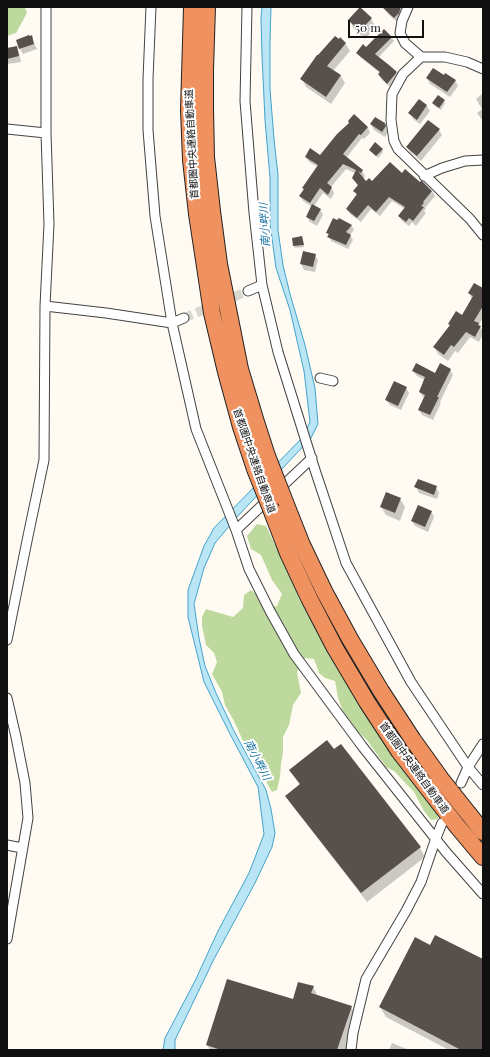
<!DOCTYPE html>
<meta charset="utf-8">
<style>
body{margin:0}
#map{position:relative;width:490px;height:1057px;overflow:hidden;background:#fffbf3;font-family:"Playfair Display",serif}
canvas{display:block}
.frame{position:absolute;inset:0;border:8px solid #101010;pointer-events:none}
.scale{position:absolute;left:348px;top:20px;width:76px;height:18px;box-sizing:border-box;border:2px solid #101010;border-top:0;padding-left:5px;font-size:12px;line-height:14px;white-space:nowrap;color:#101010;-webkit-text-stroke:3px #fff;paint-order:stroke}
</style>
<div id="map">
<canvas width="490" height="1057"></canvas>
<div class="frame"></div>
<div class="scale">50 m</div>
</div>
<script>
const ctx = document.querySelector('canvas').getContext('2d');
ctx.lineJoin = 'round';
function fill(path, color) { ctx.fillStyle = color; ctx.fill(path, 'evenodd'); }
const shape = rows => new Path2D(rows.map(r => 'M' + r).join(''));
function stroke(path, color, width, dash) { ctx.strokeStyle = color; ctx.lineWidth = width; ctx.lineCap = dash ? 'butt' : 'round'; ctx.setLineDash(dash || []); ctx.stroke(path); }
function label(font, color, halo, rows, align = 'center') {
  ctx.font = font + ' "Playfair Display","Noto Sans JP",serif'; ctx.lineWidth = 4; ctx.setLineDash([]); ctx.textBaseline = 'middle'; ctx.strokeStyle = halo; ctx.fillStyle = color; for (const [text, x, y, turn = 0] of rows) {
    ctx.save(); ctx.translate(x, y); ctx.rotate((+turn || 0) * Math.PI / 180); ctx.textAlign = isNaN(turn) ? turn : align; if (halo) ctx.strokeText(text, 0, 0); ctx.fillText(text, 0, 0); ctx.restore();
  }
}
fill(shape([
 [7,7,25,7,27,13,16,33,7,36],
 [257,524,266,526,293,582,300,601,314,626,335,661,438,805,438,819,431,820,424,811,414,792,394,771,386,767,367,740,359,733,343,711,338,698,335,681,325,678,319,673,314,659,305,658,297,672,301,693,293,705,289,725,283,737,283,752,281,764,280,777,277,790,272,792,267,783,260,767,243,741,234,721,225,705,222,692,212,674,217,662,214,653,206,645,202,626,202,617,206,609,233,617,243,608,244,595,251,590,258,596,263,608,277,606,282,594,272,580,261,555,251,549,247,536]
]), '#bed99d');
const water = shape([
 [262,7,271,7,270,43,270,89,274,139,278,175,278,230,283,265,290,294,305,345,315,388,318,424,311,438,236,518,215,543,204,568,194,604,199,638,205,666,216,693,234,731,266,790,271,809,275,833,272,847,255,883,214,959,175,1040,175,1050,163,1050,165,1038,195,981,218,931,249,873,264,834,258,787,229,732,204,682,188,617,188,590,204,546,214,528,303,437,310,422,304,371,290,310,276,268,270,224,270,178,265,120,262,55,261,18,262,7]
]);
fill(water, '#b9e5f5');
stroke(water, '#42a2ca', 1);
fill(shape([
 [386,7,397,7,400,9,403,15,398,23,388,14,384,8],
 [360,9,371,19,376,27,365,39,354,29,349,20],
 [31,37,37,49,23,54,20,49],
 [391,37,394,41,378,58,388,65,396,73,399,77,390,87,381,79,379,75,380,73,360,57,357,53],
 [345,43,350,51,333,71,340,75,345,83,331,104,306,87,302,79],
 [16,47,19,52,21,62,7,64,7,49],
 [427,78,455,80,458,86,450,97,430,84],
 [483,93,483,121,477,113,482,109,476,99],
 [419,101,427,106,430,111,420,124,413,119,410,113],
 [444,101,445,103,441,110,435,106,433,103],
 [354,115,368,128,370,133,364,139,362,138,346,158,362,171,365,176,363,179,366,182,372,182,402,174,432,191,435,196,425,208,426,208,424,211,426,213,416,226,412,222,409,226,402,221,399,216,405,209,392,201,380,216,371,209,361,222,350,214,347,209,357,195,354,191,358,186,353,178,355,173,346,169,331,187,334,193,331,199,323,193,314,206,320,209,323,215,317,226,310,222,307,217,312,207,303,201,300,196,304,190,303,188,318,167,309,162,306,157,320,156,350,123],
 [371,124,385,124,388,132,385,137,374,130],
 [439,130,442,135,421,161,410,152,407,147],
 [382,149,383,152,378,158,370,150],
 [351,225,354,230,350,235,353,240,348,249,331,241,327,232],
 [302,237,303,240,304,247,295,248,294,246],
 [315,255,318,260,315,272,304,270,301,264],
 [483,289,483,317,479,325,483,332,483,334,479,342,470,337,458,353,455,351,448,361,438,354,435,348,462,316,472,299,469,293],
 [450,369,453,375,440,402,441,403,433,420,422,415,419,410,424,398,423,397,420,392,425,380,417,376,413,371,436,374],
 [406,388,409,393,401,410,390,405,386,400],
 [416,487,436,487,439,493,437,499,419,493],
 [400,499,405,507,400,521,386,515,381,507],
 [431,511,434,517,428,532,415,526,412,521],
 [290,770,420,848,425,857,367,902,292,805,286,796,300,785],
 [430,946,483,961,483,1050,449,1050,386,1017,380,1007],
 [313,987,318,996,351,1007,357,1018,347,1050,210,1050,207,1045,293,1001],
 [392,1043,409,1050,389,1050]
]), '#0003');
fill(shape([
 [360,7,372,18,360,31,348,20],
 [382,7,401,7,399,13,394,18],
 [384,29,392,37,375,54,389,65,397,72,387,84,378,74,380,72,356,53,363,44,366,47],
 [29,35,30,36,32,35,34,44,19,49,16,40],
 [335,36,339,39,340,37,346,43,327,66,341,75,326,97,300,79,317,55,318,55],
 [17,46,19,56,7,59,7,48],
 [433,68,444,75,445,73,456,80,447,92,426,78],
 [438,95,445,100,439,108,432,103],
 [419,99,427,105,417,120,408,113],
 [354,114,368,127,361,135,359,134,343,154,363,170,361,173,358,171,366,181,369,178,372,181,390,162,402,173,405,169,420,182,421,181,422,181,432,191,423,202,424,203,421,206,424,207,413,221,409,218,406,222,398,216,405,207,389,197,376,212,368,205,357,218,346,209,357,194,353,191,358,185,352,178,356,170,343,164,327,183,332,187,328,195,320,188,310,203,299,196,304,189,302,188,318,165,305,157,310,148,320,155,337,134,349,123,348,121],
 [375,117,385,123,386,126,382,132,370,124],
 [428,120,440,129,417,156,406,147],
 [375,142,383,149,376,156,369,150],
 [312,204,321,209,314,221,306,217],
 [333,218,337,220,339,218,352,225,346,232,351,235,346,245,327,237,329,234,326,233],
 [302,236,304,245,293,246,292,238],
 [303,251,316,254,313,267,300,264],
 [474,283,483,288,483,306,474,321,479,323,478,325,481,326,475,337,466,332,454,347,451,345,444,355,433,347,450,325,448,324,456,311,462,315,473,296,468,293],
 [416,363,435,373,440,363,451,369,437,397,439,397,430,415,418,410,425,395,419,392,425,377,412,371],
 [394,381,407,387,398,406,385,400],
 [418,479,437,486,434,495,414,487],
 [386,492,401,498,395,513,380,507],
 [418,505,432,511,425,527,411,521],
 [327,740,334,749,341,744,421,847,361,893,285,796,300,784,289,770],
 [435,935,483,959,483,1050,461,1050,379,1007,415,937,430,945],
 [227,979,293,999,298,982,314,986,311,993,352,1006,337,1050,221,1050,206,1045]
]), '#58504d');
stroke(shape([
 [184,318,248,291]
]), '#dbd8d1', 9, [9, 4.5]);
const minor = shape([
 [151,7,148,79,148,130,155,216,172,323,196,429,236,530,249,569,270,611,294,654,362,746,446,852,483,894],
 [247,7,245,101,254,213,262,285,278,352,315,470,346,563,411,682,468,767,483,785],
 [408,7,402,21,400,33,405,43,421,57,445,57,467,62,483,69],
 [421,57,403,74,392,94,391,120,394,141,398,149,470,219,483,235],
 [7,129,46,133],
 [424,176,442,168,465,161,483,160],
 [248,291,262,285],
 [45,306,106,313,172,323,184,318],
 [320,378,333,381],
 [236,530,312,458],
 [7,640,28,536,44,460,45,306,49,224,46,133,46,7],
 [7,698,16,737,25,783,28,818,7,939],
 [461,783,468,767,483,744],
 [7,845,22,848],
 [351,1050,353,1033,366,979,406,911,421,882,436,838,442,823]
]);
const motorway = shape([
 [192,7,189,110,191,160,197,214,212,313,226,372,241,427,255,469],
 [207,7,205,70,205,108,206,157,212,211,219,264,240,369,256,422,267,456],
 [283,497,302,545,324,591,350,639,381,691,413,740,441,779,483,832],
 [271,509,288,553,309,598,335,648,367,702,399,751,457,826,483,857]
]);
stroke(minor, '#434343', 11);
stroke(motorway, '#212121', 18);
stroke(minor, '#fff', 9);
stroke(motorway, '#f09260', 16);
const motorwayBridge = shape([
 [267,456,283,497],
 [255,469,271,509]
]);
stroke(motorwayBridge, '#212121', 18, []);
stroke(motorwayBridge, '#f09260', 16);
label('10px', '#101010', '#fff', [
 ["首都圏中央連絡自動車道",192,144,-93],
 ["首都圏中央連絡自動車道",254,461,71],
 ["首都圏中央連絡自動車道",414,768,54]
]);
label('italic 11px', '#1b74a0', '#fff', [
 ["南小畔川",265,225,-93],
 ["南小畔川",257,760,63]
]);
</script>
